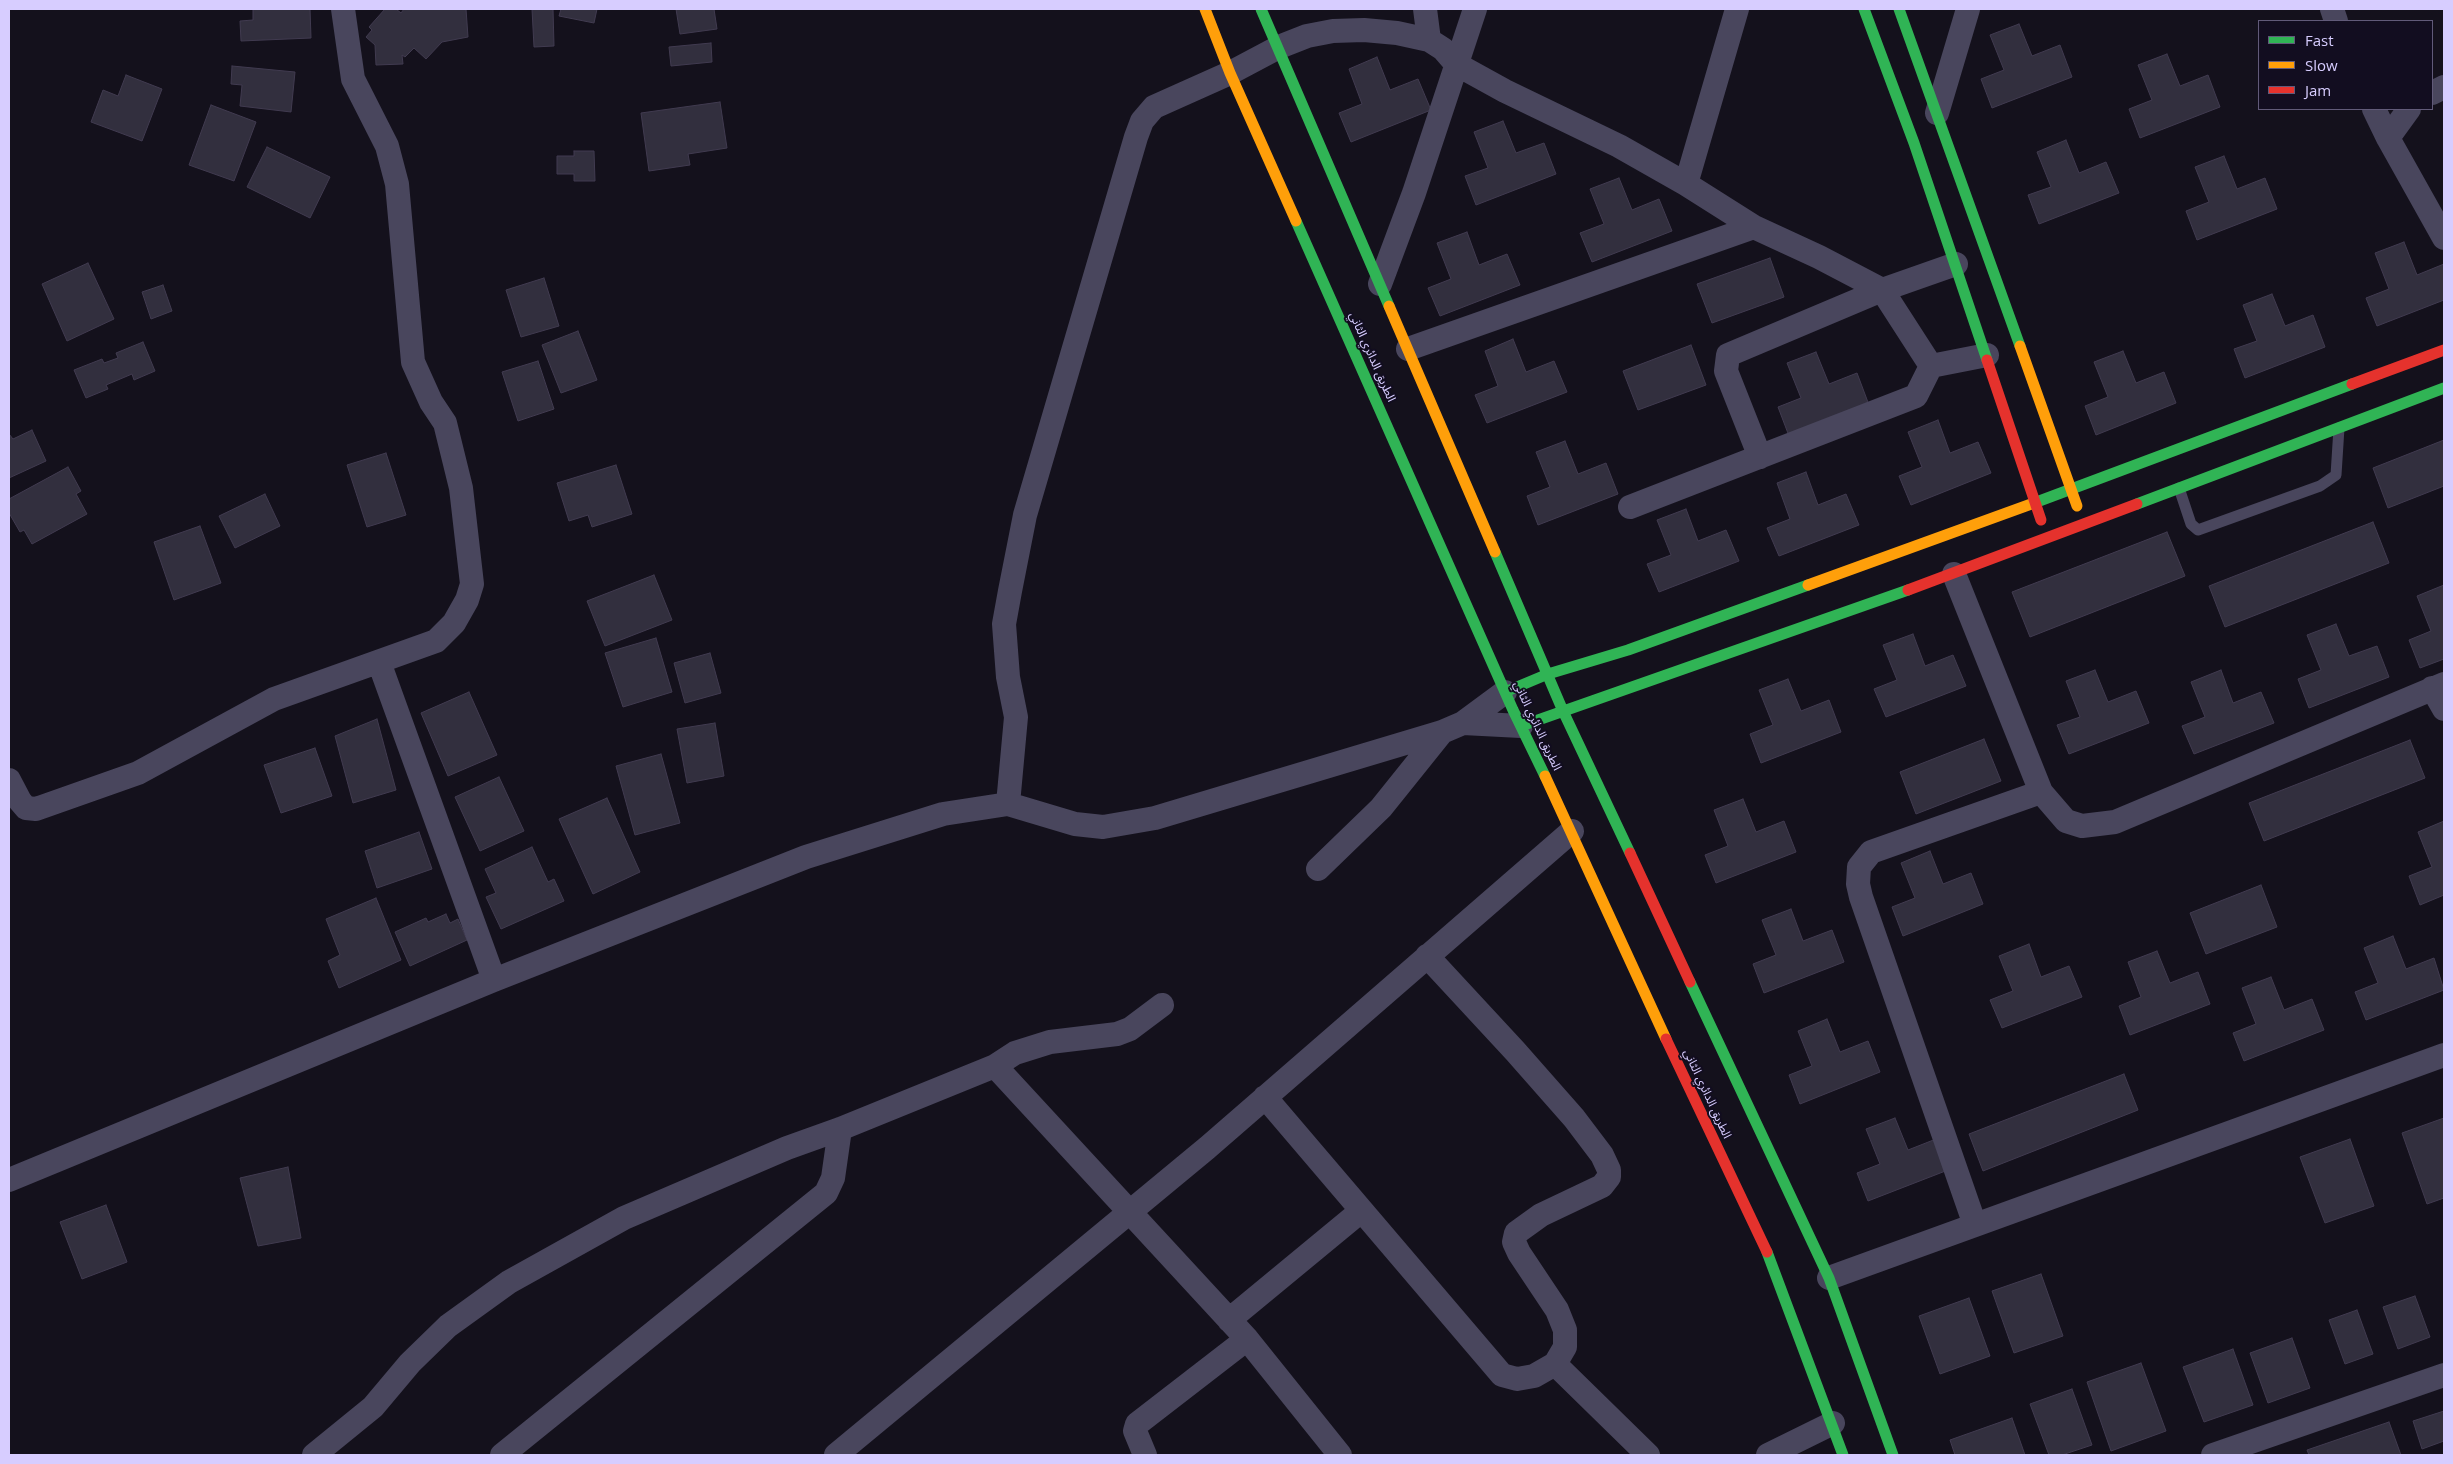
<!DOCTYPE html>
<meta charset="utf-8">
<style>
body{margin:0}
#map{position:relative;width:2453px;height:1464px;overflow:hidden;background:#14111c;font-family:"Open Sans",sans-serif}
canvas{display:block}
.frame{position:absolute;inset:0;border:10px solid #d7cdff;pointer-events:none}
.legend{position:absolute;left:2258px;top:20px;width:175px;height:90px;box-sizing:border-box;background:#120d20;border:1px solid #615a79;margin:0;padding:6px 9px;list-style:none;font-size:15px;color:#d7cdff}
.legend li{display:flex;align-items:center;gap:10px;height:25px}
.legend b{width:25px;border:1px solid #615a79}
</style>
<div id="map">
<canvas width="2453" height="1464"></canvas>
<div class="frame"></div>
<ul class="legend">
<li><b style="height:6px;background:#30b455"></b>Fast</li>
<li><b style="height:6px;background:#ff9f0a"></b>Slow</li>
<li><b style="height:6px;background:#e5322d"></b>Jam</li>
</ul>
</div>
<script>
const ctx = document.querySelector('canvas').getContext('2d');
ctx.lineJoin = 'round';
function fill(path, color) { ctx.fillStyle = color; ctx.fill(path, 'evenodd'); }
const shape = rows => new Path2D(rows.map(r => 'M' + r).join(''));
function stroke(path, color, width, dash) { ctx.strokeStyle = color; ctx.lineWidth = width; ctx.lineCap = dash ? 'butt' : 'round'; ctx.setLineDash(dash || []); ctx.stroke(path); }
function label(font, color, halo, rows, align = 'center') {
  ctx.font = font + ' "Open Sans","Noto Sans Arabic",sans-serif'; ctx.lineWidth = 4; ctx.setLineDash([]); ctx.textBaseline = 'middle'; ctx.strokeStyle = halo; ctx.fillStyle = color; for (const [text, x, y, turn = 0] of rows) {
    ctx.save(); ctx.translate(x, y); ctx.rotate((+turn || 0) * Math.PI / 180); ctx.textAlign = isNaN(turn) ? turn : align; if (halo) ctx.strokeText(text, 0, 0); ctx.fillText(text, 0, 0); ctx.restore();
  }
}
const building = shape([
 [253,9,310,9,311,38,241,41,240,21,253,20,253,9],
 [385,9,396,9,401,13,404,9,466,9,468,37,442,42,426,59,414,48,405,57,402,55,403,64,376,65,375,45,366,37,372,30,369,27,385,9],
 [532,9,553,9,554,46,534,47,532,9],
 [561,9,597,9,594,23,559,16,561,9],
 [676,9,714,9,717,29,680,34,676,9],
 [2019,24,2032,56,2060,45,2072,77,1992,108,1981,79,2004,70,1990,35,2019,24],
 [711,43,712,62,671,66,669,47,711,43],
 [2167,54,2180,86,2208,75,2220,107,2140,138,2129,109,2152,100,2138,65,2167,54],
 [1377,57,1390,90,1418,79,1431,110,1351,142,1339,113,1362,104,1349,69,1377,57],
 [232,66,295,72,291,112,240,106,242,85,231,84,232,66],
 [126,75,162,89,142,141,91,122,103,90,118,96,126,75],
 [720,102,727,148,688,154,690,165,649,171,641,113,720,102],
 [211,105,256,122,234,181,189,165,211,105],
 [1503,121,1516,153,1544,143,1556,174,1476,205,1465,176,1488,168,1474,132,1503,121],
 [2066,140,2079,173,2106,162,2119,193,2039,224,2028,195,2051,187,2037,152,2066,140],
 [267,147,330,177,310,218,247,187,267,147],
 [574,151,594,151,595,181,574,181,574,174,557,174,557,156,574,156,574,151],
 [2224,156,2237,189,2265,178,2277,209,2197,240,2186,211,2209,202,2195,167,2224,156],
 [1619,178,1632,210,1659,199,1672,231,1592,262,1580,233,1604,224,1590,189,1619,178],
 [1467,232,1479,265,1507,254,1520,285,1440,316,1428,288,1451,279,1437,243,1467,232],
 [2404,242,2417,275,2444,264,2444,300,2377,326,2366,298,2389,289,2375,253,2404,242],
 [1770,258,1784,297,1712,323,1697,284,1770,258],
 [88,263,114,319,67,341,42,284,88,263],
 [544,278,559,326,521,337,506,290,544,278],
 [163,285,172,311,151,319,142,292,163,285],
 [2272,294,2285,326,2313,315,2325,347,2245,378,2234,349,2257,341,2243,305,2272,294],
 [578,331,597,380,561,393,542,345,578,331],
 [1513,339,1526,372,1554,361,1567,392,1487,423,1475,395,1498,386,1485,351,1513,339],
 [143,342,155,371,134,380,132,374,106,385,108,389,86,398,74,370,102,359,104,363,118,358,116,353,143,342],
 [1691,345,1706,385,1638,410,1623,371,1691,345],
 [2123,351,2136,383,2164,372,2176,403,2096,435,2085,406,2108,397,2094,362,2123,351],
 [1816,352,1829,384,1857,373,1869,405,1789,436,1778,407,1801,398,1787,363,1816,352],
 [538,361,554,409,518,421,502,372,538,361],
 [1938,420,1950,453,1978,442,1991,473,1911,505,1899,476,1922,467,1908,432,1938,420],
 [32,430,46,461,9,478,9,434,13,439,32,430],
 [2444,440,2444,486,2388,508,2373,468,2444,440],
 [1565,441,1578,474,1606,463,1618,494,1538,525,1527,496,1550,487,1536,452,1565,441],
 [386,453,406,515,367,527,347,465,386,453],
 [616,465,632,514,592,527,588,515,569,521,557,483,616,465],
 [68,467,81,491,76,494,87,514,32,544,24,530,20,532,9,513,9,499,68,467],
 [1806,472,1818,505,1846,494,1859,525,1779,556,1767,528,1790,519,1777,483,1806,472],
 [265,494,280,526,235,548,219,516,265,494],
 [1686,509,1698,541,1726,530,1739,561,1659,592,1647,564,1671,555,1657,520,1686,509],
 [2373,522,2389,563,2225,627,2209,586,2373,522],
 [200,526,221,583,174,600,154,542,200,526],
 [2167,532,2185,576,2030,637,2012,592,2167,532],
 [654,575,672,620,605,646,587,601,654,575],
 [2444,585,2444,659,2420,668,2409,640,2431,631,2417,596,2444,585],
 [2336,624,2349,656,2377,646,2389,677,2309,708,2298,679,2321,670,2307,635,2336,624],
 [1913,634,1925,666,1953,655,1966,686,1886,717,1874,689,1897,680,1883,645,1913,634],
 [656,638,672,692,623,707,605,653,656,638],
 [710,653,721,693,685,703,674,663,710,653],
 [2095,670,2108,702,2136,691,2149,723,2069,754,2057,725,2080,717,2066,681,2095,670],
 [2221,670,2233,703,2261,692,2274,723,2194,754,2182,726,2205,717,2191,682,2221,670],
 [1788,679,1801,711,1829,700,1841,732,1761,763,1750,734,1773,725,1759,690,1788,679],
 [469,692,497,755,448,776,421,713,469,692],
 [377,719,396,790,353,803,335,736,377,719],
 [715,723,724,776,687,783,677,729,715,723],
 [1984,739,2001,781,1916,814,1900,772,1984,739],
 [2410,740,2425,778,2264,841,2249,803,2410,740],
 [315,748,332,796,281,813,264,765,315,748],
 [661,754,680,823,635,835,616,766,661,754],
 [499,777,524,831,480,851,455,797,499,777],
 [607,798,640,872,593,894,559,819,607,798],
 [1743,799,1756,832,1784,821,1796,852,1716,883,1705,855,1728,846,1714,810,1743,799],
 [2444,821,2444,895,2420,905,2409,876,2432,867,2418,832,2444,821],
 [419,832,432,869,377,888,365,851,419,832],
 [532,847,548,882,554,879,564,901,501,929,486,897,496,893,485,869,532,847],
 [1930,851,1943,884,1971,873,1983,904,1903,936,1892,907,1915,898,1901,863,1930,851],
 [2261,885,2277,927,2206,954,2190,913,2261,885],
 [376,898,401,960,339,988,328,961,340,955,326,919,376,898],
 [1791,909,1803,941,1832,930,1844,962,1764,993,1753,964,1776,955,1762,920,1791,909],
 [446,914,450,923,458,919,467,940,410,966,395,932,426,918,428,922,446,914],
 [2393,936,2406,969,2434,958,2444,990,2366,1020,2355,992,2378,983,2364,948,2393,936],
 [2029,944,2041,977,2069,966,2082,997,2002,1028,1990,1000,2013,991,1999,956,2029,944],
 [2157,951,2170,983,2198,972,2210,1004,2130,1035,2119,1006,2141,997,2128,962,2157,951],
 [2271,977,2284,1010,2312,999,2324,1030,2244,1061,2233,1033,2256,1024,2242,988,2271,977],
 [1827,1019,1840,1052,1868,1041,1880,1072,1800,1104,1789,1075,1812,1066,1798,1031,1827,1019],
 [2124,1074,2138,1110,1983,1171,1969,1134,2124,1074],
 [1895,1118,1908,1150,1936,1139,1948,1170,1868,1201,1857,1173,1880,1164,1866,1129,1895,1118],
 [2444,1118,2444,1198,2427,1204,2402,1133,2444,1118],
 [2350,1139,2374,1206,2325,1223,2300,1157,2350,1139],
 [288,1167,301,1238,258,1246,240,1178,288,1167],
 [106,1205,127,1262,82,1279,60,1222,106,1205],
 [2041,1274,2063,1336,2014,1353,1992,1291,2041,1274],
 [2415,1296,2430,1337,2398,1349,2383,1307,2415,1296],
 [1969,1298,1990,1356,1940,1374,1919,1316,1969,1298],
 [2357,1310,2373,1354,2345,1364,2329,1320,2357,1310],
 [2292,1338,2310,1388,2268,1403,2250,1353,2292,1338],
 [2233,1349,2253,1405,2204,1422,2183,1367,2233,1349],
 [2141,1363,2166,1431,2111,1451,2087,1382,2141,1363],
 [2072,1389,2092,1445,2062,1455,2049,1455,2030,1404,2072,1389],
 [2444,1411,2444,1441,2422,1449,2413,1421,2444,1411],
 [2012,1418,2025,1455,1955,1455,1950,1440,2012,1418],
 [2389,1422,2401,1455,2309,1455,2307,1450,2389,1422]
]);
fill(building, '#322f3e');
stroke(building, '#413b50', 1);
stroke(shape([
 [2179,488,2191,524,2198,530,2320,486,2336,475,2339,428]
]), '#49465d', 11);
stroke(shape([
 [1425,9,1429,40],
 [2332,9,2336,21],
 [2432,93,2444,87],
 [2374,109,2388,138,2444,238],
 [1937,113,1968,9],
 [2388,138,2409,109],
 [1686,184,1737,9],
 [1380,284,1414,193,1475,9],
 [1408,349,1754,227],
 [1760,457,1726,371,1728,355,1882,290,1956,264],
 [1630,507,1916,396,1931,366],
 [1954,574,2041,792,2066,821,2082,826,2115,822,2444,684],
 [379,662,494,980],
 [2432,688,2444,709],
 [1463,723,1521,726],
 [9,780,20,801,26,808,36,809,138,773,274,699,436,641,454,623,467,600,472,584,461,488,445,423,431,402,413,362,397,184,387,146,353,79,343,9],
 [1008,804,1016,717,1008,677,1004,624,1010,591,1025,515,1136,137,1142,121,1154,107,1230,73,1279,47,1307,36,1333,31,1364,30,1397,33,1429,40,1443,49,1456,64,1505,91,1619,146,1686,184,1754,227,1819,257,1882,290,1931,366,1987,355],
 [1318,869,1381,808,1442,732],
 [1427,956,1515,1051,1574,1118,1602,1155,1609,1170,1609,1177,1602,1186,1541,1215,1516,1233,1514,1242,1519,1253,1557,1310,1565,1330,1565,1347,1555,1364],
 [995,1066,1247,1339,1340,1455],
 [1265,1097,1502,1375,1517,1379,1534,1376,1555,1364,1648,1455],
 [9,1180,494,980,806,857,943,814,1008,804,1075,824,1103,827,1155,818,1442,732,1463,723,1505,692],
 [1975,1225,1861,897,1858,884,1859,867,1871,852,2041,792],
 [1829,1278,2444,1055],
 [1229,1320,1361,1211],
 [314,1455,373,1407,410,1363,448,1326,509,1282,624,1218,787,1148,840,1129,995,1066,1015,1053,1050,1042,1117,1034,1130,1029,1162,1005],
 [502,1455,826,1193,833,1178,840,1129],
 [836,1455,1207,1148,1572,831],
 [1145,1455,1135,1431,1137,1424,1247,1339],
 [1768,1455,1833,1423],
 [2213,1455,2444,1375]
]), '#49465d', 24);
stroke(shape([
 [1261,9,1389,306],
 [1864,9,1914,143,1987,360],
 [1899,9,2020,346],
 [1296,221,1513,710,1545,776],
 [2034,503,2352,384],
 [2137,504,2444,388],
 [1495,552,1563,711,1630,853],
 [1505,692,1548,674,1628,650,1808,585],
 [1521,726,1908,590],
 [1690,982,1829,1278,1893,1455],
 [1767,1252,1843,1455]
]), '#30b455', 11);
stroke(shape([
 [1205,9,1230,73,1296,221],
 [1389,306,1495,552],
 [2020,346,2077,506],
 [1808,585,2034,503],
 [1545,776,1666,1039]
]), '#ff9f0a', 11);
stroke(shape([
 [1987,360,2041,520],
 [2352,384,2444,350],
 [1908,590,2137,504],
 [1630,853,1690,982],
 [1666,1039,1767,1252]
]), '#e5322d', 11);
label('12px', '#d7cdff', '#120d20', [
 ["الطريق الدائري الثاني",1372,357,66],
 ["الطريق الدائري الثاني",1537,726,65],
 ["الطريق الدائري الثاني",1707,1094,65]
]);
</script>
